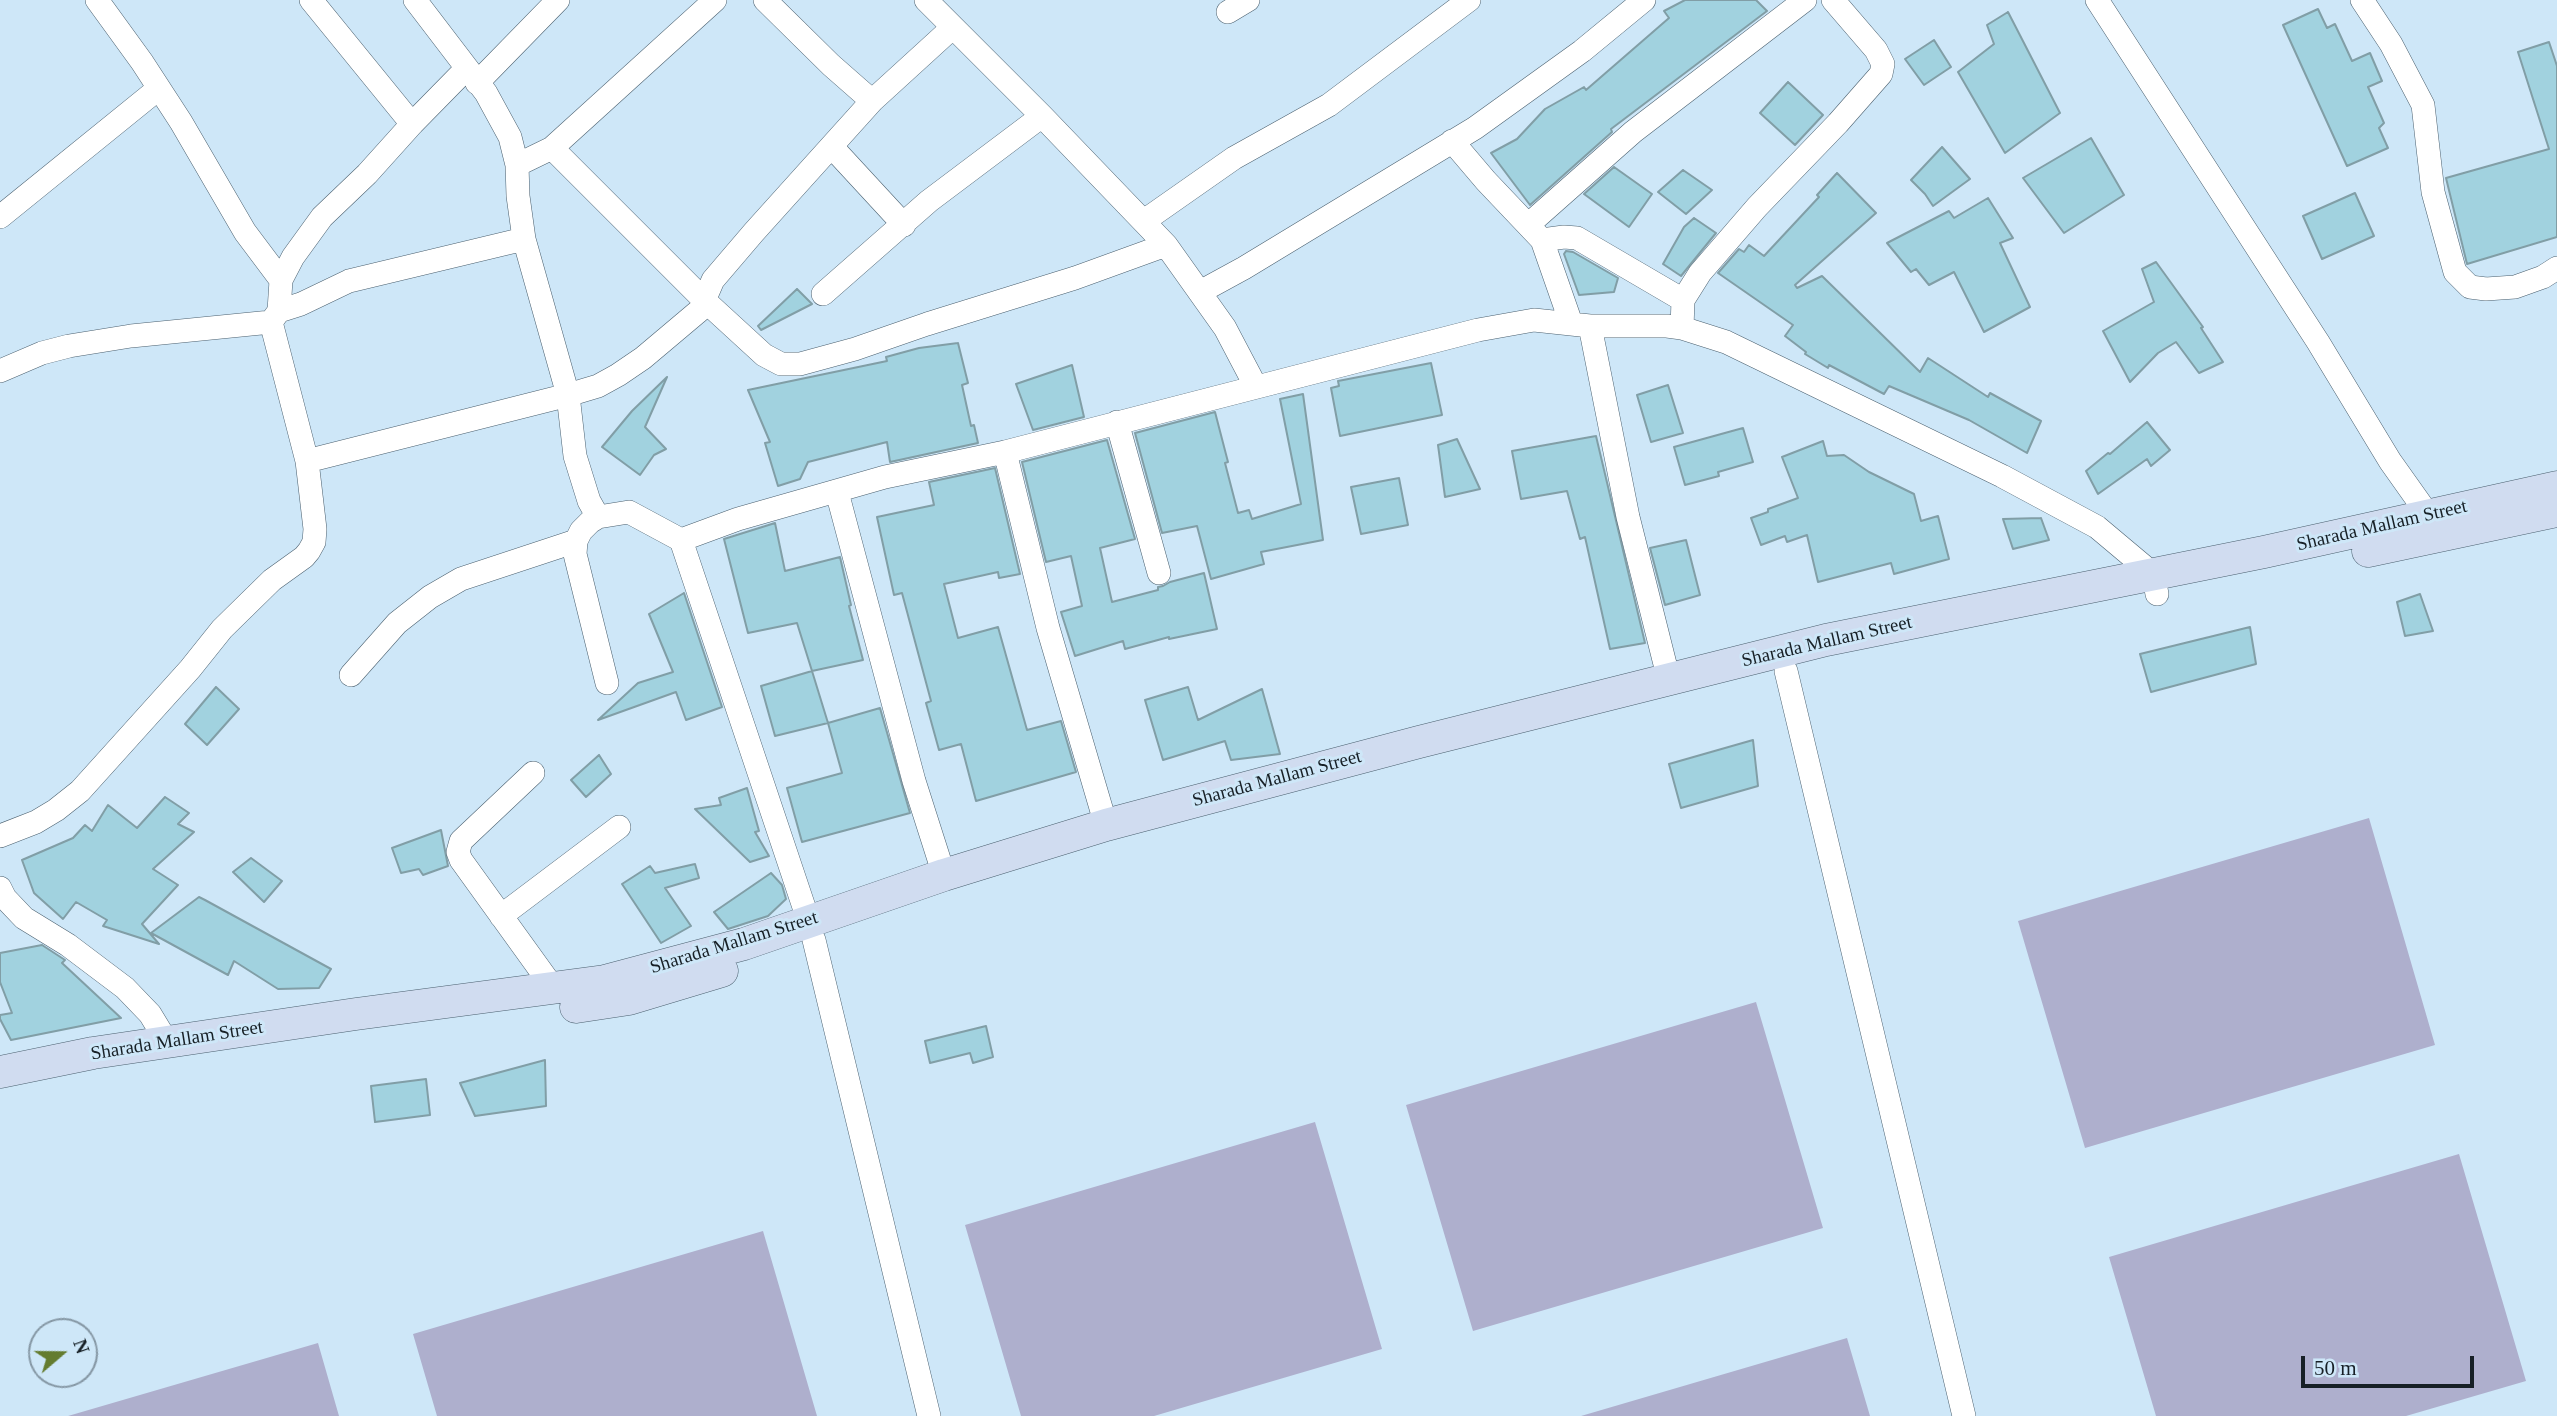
<!DOCTYPE html>
<style>
body{margin:0}
#map{position:relative;width:2557px;height:1416px;overflow:hidden;background:#cee7f8;font-family:Georgia,serif}
canvas{display:block}
.north{position:absolute;left:28px;top:1318px;width:70px;height:70px;box-sizing:border-box;background:#cee7f8;border:2px solid #8597a4;border-radius:50%;rotate:70deg;font-size:19px;font-weight:700;line-height:28px;text-align:center;color:#172026}
.north::after{content:'';display:block;margin:auto;width:24px;height:32px;background:#647c2f;clip-path:polygon(50% 0,100% 100%,50% 72%,0 100%)}
.scale{position:absolute;left:2301px;top:1356px;width:173px;height:32px;box-sizing:border-box;border:4px solid #172026;border-top:0;padding-left:9px;font-size:21px;line-height:24px;white-space:nowrap;color:#172026;-webkit-text-stroke:5px #cee7f8;paint-order:stroke}
</style>
<div id="map">
<canvas width="2557" height="1416"></canvas>
<div class="north">N</div>
<div class="scale">50 m</div>
</div>
<script>
const ctx = document.querySelector('canvas').getContext('2d');
ctx.lineJoin = 'round';
function fill(path, color) { ctx.fillStyle = color; ctx.fill(path, 'evenodd'); }
const shape = rows => new Path2D(rows.map(r => 'M' + r).join(''));
function stroke(path, color, width, dash) { ctx.strokeStyle = color; ctx.lineWidth = width; ctx.lineCap = dash ? 'butt' : 'round'; ctx.setLineDash(dash || []); ctx.stroke(path); }
function label(font, color, halo, rows, align = 'center') {
  ctx.font = font + ' Georgia,serif'; ctx.lineWidth = 6; ctx.setLineDash([]); ctx.textBaseline = 'middle'; ctx.strokeStyle = halo; ctx.fillStyle = color; for (const [text, x, y, turn = 0] of rows) {
    ctx.save(); ctx.translate(x, y); ctx.rotate((+turn || 0) * Math.PI / 180); ctx.textAlign = isNaN(turn) ? turn : align; if (halo) ctx.strokeText(text, 0, 0); ctx.fillText(text, 0, 0); ctx.restore();
  }
}
fill(shape([
 [2369,818,2435,1045,2085,1148,2018,921],
 [1756,1002,1823,1228,1473,1331,1406,1105],
 [1315,1122,1382,1349,1154,1416,1021,1416,965,1225],
 [2459,1154,2526,1381,2406,1416,2156,1416,2109,1257],
 [763,1231,817,1416,437,1416,413,1334],
 [1847,1338,1870,1416,1581,1416],
 [318,1343,339,1416,68,1416]
]), '#aeafcd');
const building = shape([
 [1685,0,1756,0,1767,11,1611,129,1612,132,1530,205,1491,153,1517,139,1545,109,1584,87,1586,90,1669,18,1664,11,1685,0],
 [2318,9,2327,28,2335,24,2352,61,2370,53,2382,81,2368,87,2384,123,2379,128,2388,148,2347,166,2283,25,2318,9],
 [2008,12,2060,113,2005,153,1958,72,1994,44,1987,25,2008,12],
 [1934,40,1951,67,1924,85,1905,59,1934,40],
 [2549,42,2557,66,2557,237,2467,264,2446,178,2549,149,2518,52,2549,42],
 [1788,82,1823,115,1795,145,1760,113,1788,82],
 [2091,138,2124,195,2064,233,2023,178,2091,138],
 [1942,147,1970,179,1933,206,1925,194,1911,180,1942,147],
 [1614,167,1652,194,1629,227,1584,194,1614,167],
 [1683,170,1712,190,1686,214,1658,192,1683,170],
 [1837,173,1876,213,1795,285,1797,288,1822,276,1920,372,1928,358,1988,397,1990,393,2041,421,2027,453,1969,420,1889,386,1884,394,1829,365,1828,368,1805,354,1806,352,1785,336,1793,325,1718,273,1739,249,1744,252,1749,245,1764,256,1819,197,1817,195,1837,173],
 [2355,193,2374,236,2322,259,2303,216,2355,193],
 [1988,198,2013,238,2000,243,2030,307,1984,332,1954,272,1929,285,1916,269,1911,272,1887,243,1949,211,1954,218,1988,198],
 [1694,218,1716,233,1681,276,1663,264,1684,227,1694,218],
 [1566,251,1573,252,1618,278,1614,292,1579,295,1564,254,1566,251],
 [2156,262,2203,327,2201,328,2223,362,2199,373,2176,342,2158,353,2130,382,2103,331,2154,302,2142,269,2156,262],
 [797,289,812,304,761,330,758,326,797,289],
 [958,343,968,383,962,385,971,426,974,425,978,443,890,462,887,442,808,462,800,479,778,486,765,443,770,442,748,390,887,361,886,357,919,348,958,343],
 [1431,363,1442,415,1340,436,1331,388,1339,386,1338,381,1431,363],
 [1072,365,1084,417,1033,430,1016,384,1072,365],
 [667,377,645,427,666,449,654,455,640,475,602,447,632,411,667,377],
 [1668,385,1683,433,1651,442,1637,395,1668,385],
 [1303,394,1323,540,1261,552,1264,564,1211,579,1197,526,1162,533,1135,433,1215,412,1228,462,1225,463,1238,513,1249,510,1252,519,1301,504,1280,399,1303,394],
 [2147,422,2170,450,2151,466,2147,459,2098,494,2086,471,2108,453,2110,454,2147,422],
 [1743,428,1753,462,1718,472,1719,476,1685,485,1674,447,1743,428],
 [1596,436,1645,643,1610,649,1585,537,1580,539,1567,491,1521,499,1512,451,1596,436],
 [1457,439,1480,489,1445,497,1438,445,1457,439],
 [1107,440,1135,539,1100,548,1112,602,1158,590,1158,587,1163,586,1170,582,1204,573,1217,629,1169,639,1169,637,1125,649,1123,641,1075,656,1061,612,1082,606,1071,556,1046,562,1022,462,1107,440],
 [1823,441,1827,456,1844,455,1869,472,1914,494,1921,521,1938,516,1949,559,1894,574,1891,563,1818,582,1807,535,1787,542,1785,536,1761,545,1751,518,1768,512,1768,509,1798,498,1782,457,1823,441],
 [995,468,1020,574,999,578,998,572,944,584,958,638,998,627,1027,730,1061,721,1076,772,976,801,961,744,939,750,926,703,931,701,902,593,894,595,877,517,934,505,929,482,995,468],
 [1399,478,1408,525,1361,534,1351,487,1399,478],
 [2041,518,2049,540,2013,549,2003,519,2041,518],
 [775,523,785,571,840,557,851,605,849,606,863,660,812,671,797,623,748,633,724,539,775,523],
 [1686,540,1700,595,1665,605,1650,548,1686,540],
 [684,593,722,707,686,720,676,692,598,720,638,683,673,672,649,614,684,593],
 [2420,594,2433,631,2405,636,2397,602,2420,594],
 [2250,627,2256,664,2151,692,2140,654,2250,627],
 [812,671,828,723,775,736,761,686,812,671],
 [216,687,239,709,207,745,185,724,216,687],
 [1188,687,1198,720,1262,689,1280,754,1231,760,1225,741,1163,760,1145,700,1188,687],
 [880,708,910,813,802,842,787,788,842,773,828,723,880,708],
 [1753,740,1758,786,1681,808,1669,764,1753,740],
 [599,755,611,774,586,797,571,780,599,755],
 [747,788,759,831,755,832,769,856,750,862,695,809,721,805,719,798,747,788],
 [165,797,189,813,178,824,194,832,153,869,178,885,142,924,159,944,103,926,107,920,76,902,63,919,34,893,22,860,73,838,85,825,92,831,108,805,137,828,165,797],
 [441,830,448,866,423,875,419,869,401,873,392,848,441,830],
 [251,858,282,881,264,902,233,872,251,858],
 [695,864,699,878,665,888,691,926,661,943,622,884,650,866,655,873,695,864],
 [771,873,782,885,786,899,768,916,728,929,714,912,771,873],
 [199,897,205,900,331,969,319,988,278,989,234,961,228,975,151,933,199,897],
 [42,945,65,960,62,963,121,1018,11,1040,0,1019,0,1015,12,1013,0,982,0,953,42,945],
 [986,1026,993,1057,973,1063,970,1053,930,1063,925,1041,986,1026],
 [545,1060,546,1106,475,1116,460,1083,545,1060],
 [426,1079,430,1115,375,1122,371,1086,426,1079]
]);
fill(building, '#a1d2df');
stroke(building, '#819ea6', 2);
const street = shape([
 [97,0,142,62,181,122,245,232,281,280],
 [311,0,412,124],
 [415,0,486,93,510,137,517,165,518,196,524,239,568,395,575,456,589,501,598,517],
 [765,0,831,65,872,101],
 [926,0,1042,116,1166,245,1225,328,1256,387],
 [2097,0,2318,342,2390,461,2429,516,2433,528],
 [2362,0,2391,44,2423,105,2433,192,2455,272,2470,287,2486,289,2515,287,2543,277,2557,268],
 [1228,12,1248,0],
 [477,83,558,0],
 [1452,141,1486,181,1542,240,1571,323],
 [832,147,904,225],
 [552,148,704,300,764,355,781,364,800,364,855,349,927,324,1075,278,1166,245],
 [517,165,552,148,715,0],
 [0,217,158,89],
 [1144,221,1234,158,1329,105,1469,0],
 [1528,225,1633,132,1805,0],
 [1542,240,1564,237,1577,238,1683,300],
 [1200,292,1244,268,1475,128,1582,51,1644,0],
 [823,294,929,201,1042,116],
 [279,311,301,304,349,281,524,239],
 [1590,326,1628,517,1669,680],
 [1682,328,1683,300,1700,273,1757,207,1838,123,1881,74,1883,64,1876,50,1833,0],
 [0,371,42,353,69,346,131,336,271,322],
 [1117,422,1159,573],
 [1005,452,1048,628,1106,825],
 [307,461,568,395,598,386,618,375,643,358,700,310,713,280,754,232,872,101,952,28],
 [837,492,914,781,944,875],
 [681,540,738,519,885,477,1005,452,1478,330,1534,320,1590,326,1667,326,1682,328,1726,342,2002,476,2097,527,2153,574,2157,594],
 [1786,671,1964,1416],
 [351,675,397,623,430,597,461,579,576,541],
 [607,683,575,554,576,541,581,531,590,522,598,517,629,512,681,540,809,922],
 [533,773,461,841,458,852,461,860,554,989],
 [0,836,36,822,56,810,80,791,190,669,222,629,272,580,304,557,309,551,314,542,315,529,307,461,271,322,279,311,281,280,293,257,322,217,367,174,412,124,466,69],
 [0,888,5,898,24,918,68,945,125,988,150,1014,167,1042],
 [501,916,619,827],
 [814,940,929,1416]
]);
const secondary = shape([
 [2368,551,2557,511],
 [576,1007,629,999,722,971],
 [0,1072,93,1053,356,1014,605,981,744,944,944,875,1106,825,1419,742,1826,640,2264,552,2557,487]
]);
stroke(street, '#4b606f', 24);
stroke(secondary, '#4b606f', 33);
stroke(street, '#fff', 23);
stroke(secondary, '#d0dcf0', 32);
label('19px', '#172026', '#cee7f8', [
 ["Sharada Mallam Street",2382,526,-13],
 ["Sharada Mallam Street",1827,642,-13],
 ["Sharada Mallam Street",1277,779,-15],
 ["Sharada Mallam Street",734,943,-17],
 ["Sharada Mallam Street",177,1041,-9]
]);
</script>
